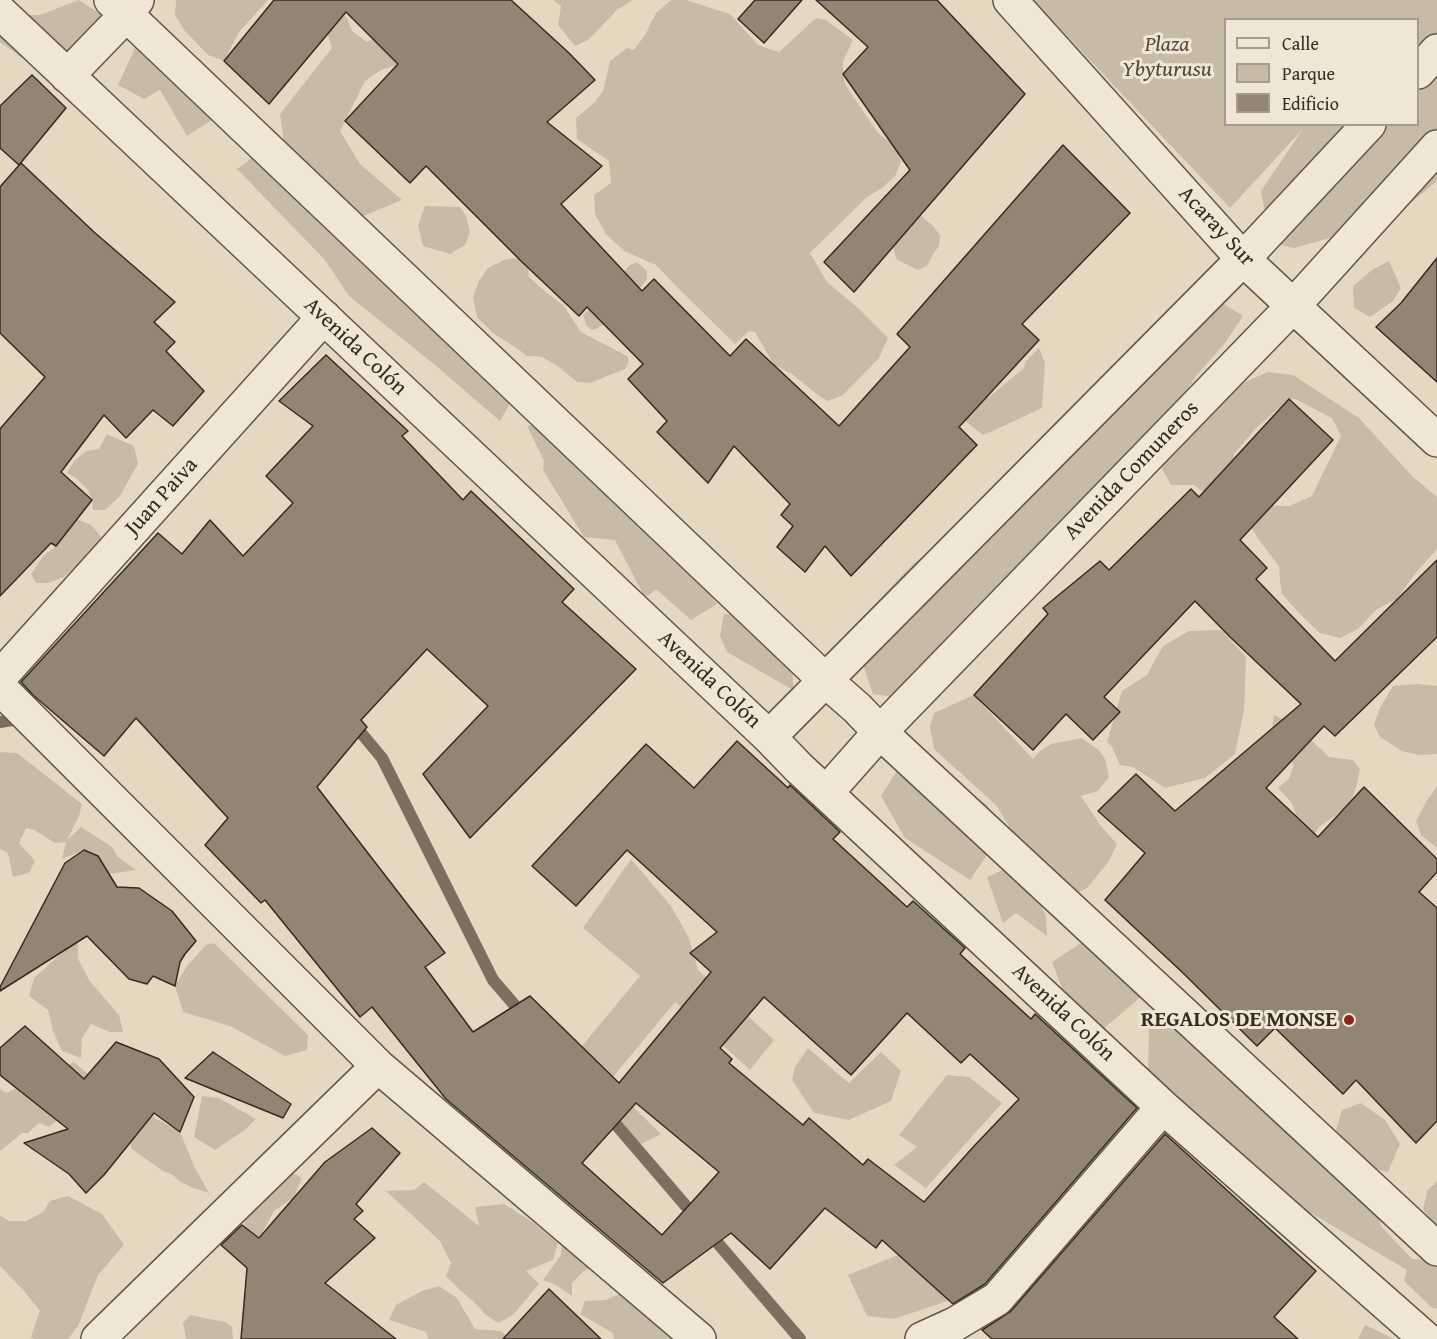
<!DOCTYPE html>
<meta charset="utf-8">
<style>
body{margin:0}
#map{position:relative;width:1437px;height:1339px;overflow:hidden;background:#e6d8c0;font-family:"Gentium Book Plus",serif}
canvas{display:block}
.legend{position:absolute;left:1224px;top:18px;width:195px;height:108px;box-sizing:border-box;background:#efe6d6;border:2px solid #a59b8e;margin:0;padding:8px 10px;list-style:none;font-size:18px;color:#362b21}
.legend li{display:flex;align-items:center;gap:12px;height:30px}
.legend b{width:30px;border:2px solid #a59b8e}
</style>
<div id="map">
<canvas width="1437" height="1339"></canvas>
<ul class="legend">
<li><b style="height:8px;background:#efe6d6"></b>Calle</li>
<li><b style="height:16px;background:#c8bba5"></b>Parque</li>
<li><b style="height:16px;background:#928574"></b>Edificio</li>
</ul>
</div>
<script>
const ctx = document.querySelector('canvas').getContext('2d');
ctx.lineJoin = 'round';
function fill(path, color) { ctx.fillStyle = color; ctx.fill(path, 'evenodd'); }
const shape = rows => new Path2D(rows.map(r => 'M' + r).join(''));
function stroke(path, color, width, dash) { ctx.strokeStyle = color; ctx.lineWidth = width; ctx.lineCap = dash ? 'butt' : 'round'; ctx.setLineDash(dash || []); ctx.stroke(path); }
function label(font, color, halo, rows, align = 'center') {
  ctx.font = font + ' "Gentium Book Plus",serif'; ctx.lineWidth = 6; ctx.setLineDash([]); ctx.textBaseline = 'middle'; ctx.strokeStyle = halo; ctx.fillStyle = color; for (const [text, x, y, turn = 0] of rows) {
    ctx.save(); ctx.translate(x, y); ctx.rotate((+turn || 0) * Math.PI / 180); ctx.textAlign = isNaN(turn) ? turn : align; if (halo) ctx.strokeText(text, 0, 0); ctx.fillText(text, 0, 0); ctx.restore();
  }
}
fill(shape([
 [0,0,19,15,40,15,79,0,103,16,98,56,57,50,22,58,0,42],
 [176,0,268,0,239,32,224,61,208,55,185,31,175,15],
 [333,0,348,20,352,31,367,42,374,38,417,59,381,70,365,81,340,131,360,164,402,200,361,217,284,143,280,114,332,48,326,30],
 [553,0,633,0,618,9,588,40,575,46,558,25,561,6],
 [671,0,686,0,730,14,758,45,779,52,816,18,826,20,853,40,843,61,843,74,846,86,878,133,897,148,901,162,895,176,882,188,867,197,810,253,827,282,858,308,888,338,879,358,843,395,828,401,819,396,792,374,774,365,755,332,749,331,735,344,677,287,656,265,624,251,606,234,595,214,594,195,611,183,609,161,577,139,576,118,595,102,603,91,610,61,627,48,634,50,645,35,656,13],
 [1033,0,1437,0,1437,181,1388,222,1294,248,1271,243,1261,191,1303,129,1230,208],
 [1226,20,1418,20,1418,124,1226,124],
 [137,44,183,80,212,120,187,136,160,90,144,99,118,85],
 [253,157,513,398,500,421,435,365,349,296,325,260,237,169],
 [425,206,460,207,466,216,470,232,465,245,450,254,423,246,418,226],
 [920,215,933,226,940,235,939,246,933,254,927,266,918,270,896,259,893,246,905,234,909,226],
 [513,258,525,261,528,268,529,277,546,292,564,306,581,332,627,356,629,361,625,369,590,383,577,382,559,367,542,357,527,356,518,349,493,333,477,317,473,297,479,281,488,268,504,260],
 [1389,261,1401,288,1393,301,1370,317,1354,308,1353,286,1372,270],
 [637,262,647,271,647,279,622,312,598,328,592,330,586,325,583,315,609,289,630,265],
 [1208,294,1243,316,1225,343,1197,375,1176,406,1076,505,1085,542,1024,608,917,714,888,696,873,694,851,629,913,564,935,547,1031,462,1112,365],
 [1039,348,1045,363,1042,408,997,429,983,435,970,425,948,404,943,358,989,397,1024,368,1025,362],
 [1268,372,1293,375,1359,418,1413,477,1437,497,1437,549,1414,575,1397,599,1377,609,1358,629,1340,638,1320,633,1301,615,1282,594,1280,582,1279,566,1259,540,1237,505,1289,506,1312,496,1341,436,1332,418,1295,399,1289,399,1256,428,1234,454,1233,470,1209,496,1194,485,1171,485,1161,467,1176,441,1247,381],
 [539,424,585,458,611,501,629,517,657,524,717,604,691,620,656,589,648,596,643,594,615,540,584,537,543,470,544,461,527,426],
 [107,434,134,446,138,464,120,496,105,510,93,510,92,500,88,490,77,479,67,473,75,460,86,451,99,449],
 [77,519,91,525,100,535,103,546,93,558,77,565,64,577,48,583,36,583,31,574,44,555,54,548],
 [724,614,740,614,793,661,793,690,727,652,720,636],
 [1221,630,1246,657,1244,711,1235,754,1205,778,1165,788,1133,767,1120,765,1112,747,1107,742,1122,691,1147,675,1163,646,1189,631],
 [1417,684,1437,686,1437,754,1419,755,1402,751,1380,737,1374,725,1380,708,1393,686],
 [974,695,1033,759,1040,751,1051,744,1082,738,1099,750,1105,759,1109,777,1098,791,1081,796,1100,825,1117,844,1109,861,1087,888,1075,894,1028,858,996,805,934,749,930,727,934,713],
 [1274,715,1296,726,1329,757,1353,760,1360,769,1357,784,1351,802,1336,815,1319,827,1309,842,1284,824,1296,814,1291,802,1278,788,1289,779,1294,765,1271,735],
 [0,752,17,753,82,804,79,816,67,840,81,827,112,847,118,857,136,870,109,874,84,850,62,859,66,842,55,843,34,830,26,828,19,843,35,861,29,873,13,877,8,853,0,849],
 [931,762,988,806,997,840,970,880,905,838,881,796,898,769],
 [1437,786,1437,848,1421,835,1416,821,1426,802],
 [631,859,671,906,689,938,698,970,774,1040,750,1070,675,1002,608,1083,661,1134,641,1144,570,1080,581,1056,582,1046,640,976,583,928],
 [1012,866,1030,884,1046,916,1047,936,1016,913,1003,923,987,877],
 [78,938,78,959,89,980,119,1015,123,1032,110,1032,91,1024,82,1038,81,1058,62,1051,53,1031,48,1010,29,996,34,978],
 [1084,941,1162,979,1103,1029,1065,996,1052,962],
 [214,943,308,1035,307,1050,285,1056,230,1026,183,1012,175,986,187,966,206,945],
 [1144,1012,1202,1015,1352,1154,1336,1130,1342,1110,1361,1103,1385,1120,1400,1144,1388,1172,1377,1169,1357,1159,1366,1168,1381,1226,1412,1259,1434,1260,1437,1263,1437,1309,1431,1307,1404,1281,1407,1270,1306,1210,1293,1210,1199,1124,1148,1069,1149,1031],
 [808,1048,849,1083,881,1052,901,1071,891,1101,849,1120,814,1113,792,1080,795,1067],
 [74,1062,103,1087,137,1108,180,1132,195,1168,209,1193,193,1188,179,1181,173,1175,163,1171,133,1150,123,1132,40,1107,64,1115,49,1127,39,1123,28,1133,22,1133,0,1151,0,1089,6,1093,53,1072],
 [947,1075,969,1077,1002,1103,926,1188,894,1165,917,1147,899,1135],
 [202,1096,219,1098,256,1119,245,1130,215,1150,194,1137],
 [295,1174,302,1178,294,1197,274,1211,260,1237,244,1227,248,1200,271,1179],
 [1437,1181,1437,1226,1423,1210,1427,1191],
 [424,1182,479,1226,475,1207,504,1204,532,1222,558,1243,553,1260,526,1271,539,1284,513,1315,498,1323,486,1315,474,1302,460,1290,446,1276,451,1263,440,1241,386,1191,414,1190],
 [68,1196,102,1214,124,1245,98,1275,78,1326,68,1339,34,1339,31,1337,40,1311,24,1291,0,1266,0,1216,10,1221,26,1221,43,1212,50,1201],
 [563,1225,598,1263,583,1272,572,1283,572,1296,556,1285,543,1280,561,1255],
 [898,1255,951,1300,894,1319,867,1316,848,1275],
 [439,1286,457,1298,475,1329,501,1331,510,1339,428,1339,426,1332,389,1320,396,1305,422,1291],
 [620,1294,641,1298,670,1333,672,1339,614,1339,613,1333,580,1314,585,1301,605,1300],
 [190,1315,225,1322,232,1327,233,1339,186,1339,183,1323],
 [1365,1325,1394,1339,1358,1339]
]), '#c8bba5');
stroke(shape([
 [0,722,26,718],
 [352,722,382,758,493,980,524,1016],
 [607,1114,800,1339]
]), '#7c6f60', 12);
const building = shape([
 [274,0,511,0,569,53,595,80,547,122,602,166,561,204,642,291,654,279,730,356,746,339,839,426,910,347,897,334,1063,145,1130,213,1022,324,1039,340,959,427,977,445,851,576,825,546,805,572,777,547,793,526,781,515,790,504,734,446,708,483,657,432,667,421,628,379,643,364,587,307,579,316,521,261,426,166,410,183,345,121,398,64,346,12,269,104,224,61,274,0],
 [755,0,802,0,764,43,738,19,755,0],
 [816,0,937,0,1025,94,854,292,824,262,910,170,843,74,868,47,816,0],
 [32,75,66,108,19,165,0,148,0,106,32,75],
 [21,163,94,232,175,302,154,322,175,342,166,351,204,391,173,426,153,410,126,438,104,415,61,472,92,500,56,546,51,543,0,596,0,429,45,377,0,333,0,187,21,163],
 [1437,258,1437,382,1376,327,1401,303,1437,258],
 [326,355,408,431,402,436,463,500,471,491,574,589,562,602,636,669,470,838,423,774,488,706,427,649,361,720,367,727,317,787,445,953,425,967,473,1032,530,996,619,1083,711,972,690,953,717,932,627,850,576,906,532,866,646,744,694,788,737,741,788,788,790,785,840,832,833,839,907,907,913,901,965,948,960,954,1031,1019,1035,1014,1137,1108,985,1284,953,1304,882,1240,876,1248,825,1208,770,1269,731,1233,663,1283,446,1099,372,1007,360,1017,265,900,261,903,205,845,228,818,136,718,104,756,33,695,21,682,158,533,182,554,210,520,243,556,293,503,266,476,313,426,279,401,326,355],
 [764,997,851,1075,907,1013,961,1063,970,1054,1019,1099,975,1145,924,1202,868,1159,863,1165,809,1118,803,1125,729,1063,732,1059,720,1048,764,997],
 [636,1103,719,1172,662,1235,582,1163,636,1103],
 [1289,399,1333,440,1240,540,1267,568,1256,579,1335,661,1437,560,1437,637,1335,736,1324,726,1266,788,1318,837,1364,787,1437,859,1437,872,1419,892,1437,908,1437,1121,1416,1143,1356,1080,1343,1094,1275,1028,1257,1046,1183,973,1105,900,1145,853,1098,811,1136,774,1175,811,1301,704,1230,637,1195,601,1104,697,1120,712,1093,740,1066,714,1033,750,974,695,1048,614,1043,608,1100,561,1109,570,1191,489,1199,497,1289,399],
 [84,850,98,856,117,887,139,888,172,911,196,941,185,954,180,962,175,986,153,976,147,984,129,979,87,936,0,991,0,987,65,863,84,850],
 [25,1026,84,1079,116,1042,159,1059,194,1097,180,1132,154,1113,104,1175,86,1193,69,1174,24,1143,68,1129,0,1075,0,1048,25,1026],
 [213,1052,291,1104,283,1118,185,1078,213,1052],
 [372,1128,400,1153,356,1204,363,1211,354,1219,375,1238,325,1283,396,1339,241,1339,247,1268,221,1245,242,1225,259,1238,325,1162,372,1128],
 [1165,1134,1316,1271,1274,1317,1298,1339,992,1339,982,1330,1011,1311,1165,1134],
 [549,1289,601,1339,503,1339,549,1289]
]);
fill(building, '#928574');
stroke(building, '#362b21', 1.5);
const minor = shape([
 [111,0,825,680,857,708,880,732,1437,1249],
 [1010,0,1243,259,1437,440],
 [0,12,769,737,799,768,1163,1107,1426,1339],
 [1418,72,1437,51],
 [67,76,126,15,137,0],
 [0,677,324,317],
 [0,688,378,1066,699,1339],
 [769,737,1243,259,1369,124],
 [826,793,880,732,1294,305,1437,147],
 [98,1339,378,1066],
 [922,1339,955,1324,997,1299,1163,1107]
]);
stroke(minor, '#625649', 36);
stroke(minor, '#efe6d6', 33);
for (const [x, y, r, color] of [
 [1349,1020,6,"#8f2418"]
]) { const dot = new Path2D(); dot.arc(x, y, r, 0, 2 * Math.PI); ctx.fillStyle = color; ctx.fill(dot); stroke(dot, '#efe6d6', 2); }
label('italic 22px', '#53483b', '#efe6d6', [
 ["Plaza",1167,45],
 ["Ybyturusu",1167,70]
]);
label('22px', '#362b21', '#efe6d6', [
 ["Acaray Sur",1216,227,47],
 ["Avenida Colón",355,347,43],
 ["Avenida Comuneros",1132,471,-46],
 ["Juan Paiva",162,497,-48],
 ["Avenida Colón",709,680,43],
 ["Avenida Colón",1063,1013,43]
]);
label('bold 22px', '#362b21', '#efe6d6', [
 ["REGALOS DE MONSE",1337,1020]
], 'right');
</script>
